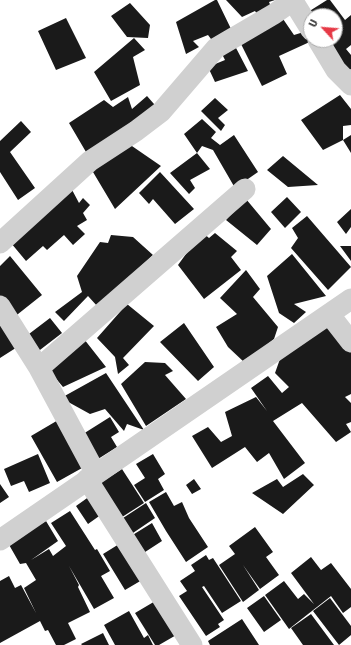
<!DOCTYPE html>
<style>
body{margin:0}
#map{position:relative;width:351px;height:645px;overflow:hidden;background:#fff;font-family:"Asap Condensed",sans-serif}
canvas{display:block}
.north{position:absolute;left:303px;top:8px;width:40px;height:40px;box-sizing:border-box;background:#fff;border:1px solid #adadad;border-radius:50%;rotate:296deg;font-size:11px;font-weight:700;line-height:16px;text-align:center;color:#333}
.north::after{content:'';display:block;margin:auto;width:14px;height:18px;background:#e63946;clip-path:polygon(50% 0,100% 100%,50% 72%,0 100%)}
</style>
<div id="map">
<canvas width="351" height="645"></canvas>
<div class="north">U</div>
</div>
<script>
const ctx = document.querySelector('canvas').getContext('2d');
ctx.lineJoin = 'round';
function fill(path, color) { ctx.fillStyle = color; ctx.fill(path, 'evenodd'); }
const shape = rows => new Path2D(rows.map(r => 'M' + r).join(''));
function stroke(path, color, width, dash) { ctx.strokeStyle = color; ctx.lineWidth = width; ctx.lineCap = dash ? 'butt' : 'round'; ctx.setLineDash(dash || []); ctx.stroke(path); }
fill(shape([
 [215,0,217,0,233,33,214,43,208,35,193,41,199,47,186,54,176,22],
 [226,0,275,0,269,2,274,14,259,17,255,11,242,17],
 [327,0,330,0,345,20,351,15,351,45,346,49,351,55,351,69,344,74,324,40,335,40,335,16,310,16,308,12],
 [130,3,150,25,148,38,127,37,111,16],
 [281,16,294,35,307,31,314,40,279,56,287,74,262,86,240,42],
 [66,18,86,58,56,70,38,31],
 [134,38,145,50,133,57,140,85,111,101,94,72],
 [235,46,248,71,215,82,208,67,225,60,221,52],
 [340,95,351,109,351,125,343,126,343,140,323,150,301,120],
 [147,96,161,112,86,152,69,123,104,100,113,107,128,97,132,109],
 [215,98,228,110,218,118,225,125,221,131,201,111],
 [202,119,216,132,211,138,220,145,234,135,258,172,235,188,213,150,202,146,197,153,184,134],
 [21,121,31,132,10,152,35,188,18,200,0,172,0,141],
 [351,135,351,153,343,140],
 [129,144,161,166,115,209,90,167],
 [197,153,210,169,190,180,195,188,189,194,170,173],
 [283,156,318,185,288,187,267,170],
 [160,172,194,209,175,224,153,199,149,204,139,193],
 [70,186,79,203,83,198,90,205,83,213,87,220,77,226,85,234,73,245,64,235,47,250,43,246,26,261,11,243],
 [287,197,301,212,285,228,271,212],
 [246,199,271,229,257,245,226,220],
 [351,209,351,227,346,234,337,222],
 [307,216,351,267,328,290,291,248,298,238,292,228],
 [202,232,209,238,215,233,237,251,231,257,241,270,204,299,178,265],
 [111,235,133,237,153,255,98,307,88,296,64,321,55,312,82,292,77,276,100,242,108,243],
 [340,246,351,246,351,261],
 [292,254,326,296,294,304,306,312,294,323,279,313,267,276],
 [10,256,42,295,13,318,0,296,0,266],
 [246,270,260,289,253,297,278,327,274,339,245,363,228,347,216,327,237,314,220,298],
 [127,304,154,326,123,358,129,365,118,374,115,357,97,338],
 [0,315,22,344,0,358],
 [330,315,351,349,351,394,345,397,351,403,351,422,346,424,351,432,336,442,302,403,273,421,305,463,284,479,269,453,257,462,245,447,212,468,192,436,208,427,221,442,232,436,225,412,256,397,267,411,251,388,268,376,282,393,289,387,275,373,285,345],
 [50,318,62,333,36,353,25,337],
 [184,323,214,367,198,381,160,342],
 [84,339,106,367,63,387,48,369],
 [145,362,165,363,173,371,165,375,186,399,146,426,121,384],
 [106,373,144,430,127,424,124,431,105,409,90,414,61,398],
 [65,416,91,463,57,482,31,436],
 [110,417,119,432,111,437,117,447,98,459,83,434],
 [38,454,50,483,29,492,24,481,11,486,4,469],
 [153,454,165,474,158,479,164,490,145,502,134,485,145,478,136,464],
 [122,469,144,503,119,519,97,485],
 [303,474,314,485,283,514,252,493,277,479,283,487],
 [194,479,201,489,192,494,186,485],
 [0,484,9,497,0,503],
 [166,492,174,506,182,502,189,518,208,547,186,562,166,531,174,526,166,531,149,502],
 [90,496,102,514,88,524,76,506],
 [146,503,155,518,130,535,120,520],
 [70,511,95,550,97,549,110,571,101,576,114,598,94,609,69,566,79,585,78,587,90,612,68,623,76,639,64,645,56,645,48,630,45,631,40,621,0,643,0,581,9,576,15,588,21,585,36,613,24,588,36,580,26,563,20,564,8,543,46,521,58,541,31,560,49,549,53,556,66,546,51,523],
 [152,523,162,541,142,554,131,536],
 [255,527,273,552,266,557,279,575,260,589,243,565,259,590,243,602,219,565,235,554,229,546],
 [124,541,142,580,125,590,103,554],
 [206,555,209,560,213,558,241,601,222,613,204,586,202,587,224,620,218,624,220,627,206,636,179,596,187,591,180,581,195,571,191,565],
 [311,557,321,570,331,563,351,589,351,607,343,613,331,596,289,629,265,595,284,581,298,599,304,594,314,604,291,573],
 [264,596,281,620,264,632,247,608],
 [330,598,351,626,351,635,339,645,313,611],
 [157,600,178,634,159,645,155,645,135,613],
 [129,611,144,638,148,635,153,645,115,645,104,625],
 [311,614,334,645,303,645,291,628],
 [242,619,259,645,210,645,208,641],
 [103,633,109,645,82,645,81,644]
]), '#1a1a1a');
stroke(shape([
 [293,1,311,30],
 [318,40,336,70,351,85],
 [0,243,90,161,136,131,161,112,216,48,274,14,294,0],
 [0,306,39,368,96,474],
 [330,315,351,342],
 [39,368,245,189],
 [87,479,192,645],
 [0,540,351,299]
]), '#d0d0d0', 21);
</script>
